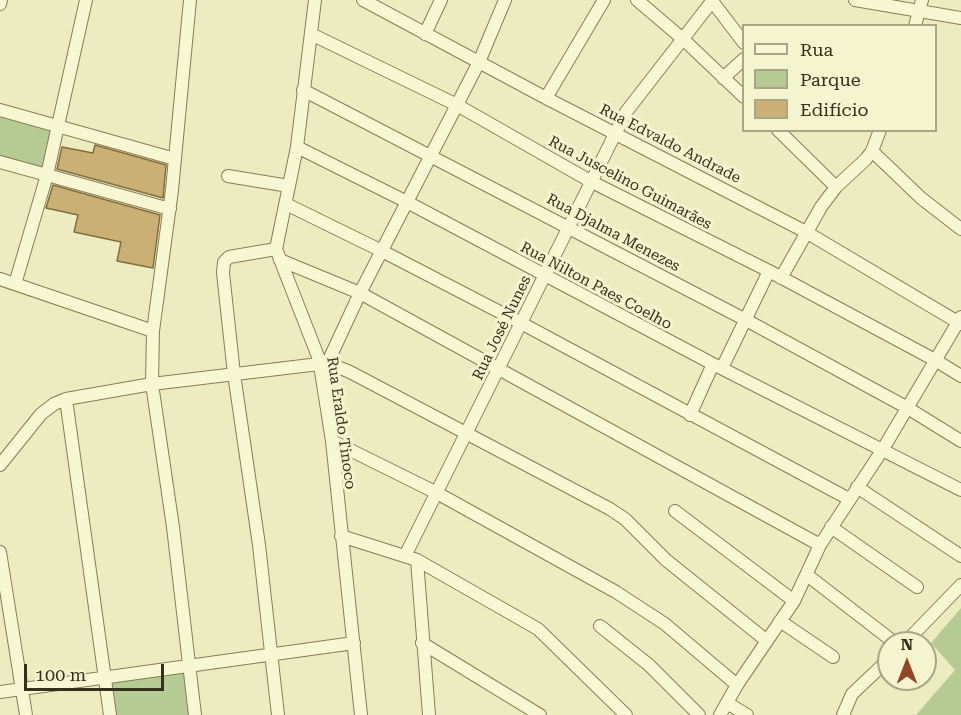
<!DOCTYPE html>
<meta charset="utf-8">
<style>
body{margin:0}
#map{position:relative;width:961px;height:715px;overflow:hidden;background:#edecc0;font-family:"Roboto Serif",serif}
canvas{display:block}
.legend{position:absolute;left:742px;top:24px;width:195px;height:108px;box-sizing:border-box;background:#f4f4cf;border:2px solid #a8a588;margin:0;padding:8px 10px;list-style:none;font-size:18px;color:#352f1d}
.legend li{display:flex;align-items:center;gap:12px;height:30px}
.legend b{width:30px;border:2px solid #a8a588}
.north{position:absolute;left:877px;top:631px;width:60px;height:60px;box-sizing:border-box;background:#f4f4cf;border:2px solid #a8a588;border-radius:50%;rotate:0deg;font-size:16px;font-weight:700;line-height:24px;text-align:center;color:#352f1d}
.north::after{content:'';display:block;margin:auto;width:21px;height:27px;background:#934529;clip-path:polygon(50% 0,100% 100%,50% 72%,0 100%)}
.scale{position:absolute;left:24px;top:664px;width:140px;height:27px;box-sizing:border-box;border:3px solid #352f1d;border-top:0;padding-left:8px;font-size:18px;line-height:21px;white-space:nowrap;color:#352f1d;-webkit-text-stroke:4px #f4f4cf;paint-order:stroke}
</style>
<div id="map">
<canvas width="961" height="715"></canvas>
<ul class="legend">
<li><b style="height:8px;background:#f8f7d3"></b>Rua</li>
<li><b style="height:16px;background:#b6cb94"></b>Parque</li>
<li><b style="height:16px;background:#cbb076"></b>Edifício</li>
</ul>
<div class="north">N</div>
<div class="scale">100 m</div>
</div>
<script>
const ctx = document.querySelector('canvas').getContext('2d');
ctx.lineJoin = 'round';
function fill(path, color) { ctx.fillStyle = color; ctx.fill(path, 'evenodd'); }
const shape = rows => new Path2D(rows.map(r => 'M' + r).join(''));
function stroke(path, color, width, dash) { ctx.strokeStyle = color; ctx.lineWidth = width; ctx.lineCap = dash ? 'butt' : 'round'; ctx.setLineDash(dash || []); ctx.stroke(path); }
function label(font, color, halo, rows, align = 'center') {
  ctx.font = font + ' "Roboto Serif",serif'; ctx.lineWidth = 6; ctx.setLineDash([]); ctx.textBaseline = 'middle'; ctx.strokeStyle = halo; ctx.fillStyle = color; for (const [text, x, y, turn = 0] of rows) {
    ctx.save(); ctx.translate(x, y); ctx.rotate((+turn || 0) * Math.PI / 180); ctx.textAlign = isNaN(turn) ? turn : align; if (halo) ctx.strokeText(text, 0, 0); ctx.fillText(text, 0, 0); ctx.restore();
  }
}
fill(shape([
 [0,116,52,129,42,168,0,157],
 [961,608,961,715,916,715,955,670,931,643],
 [184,672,190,715,115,715,111,682]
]), '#b6cb94');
const building = shape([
 [95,145,166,165,163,198,57,169,62,147,93,153,95,145],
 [53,185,160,215,153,268,117,261,121,242,74,232,78,215,46,208,53,185]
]);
fill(building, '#cbb076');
stroke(building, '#846d3f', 1.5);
const minor = shape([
 [190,0,172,190,153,331,152,384,173,527,195,715],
 [315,0,297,147,276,249,319,359,332,441,361,715],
 [363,0,546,98,806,232,961,324],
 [637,0,684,40,744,97],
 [855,0,961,18],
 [712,1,744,43],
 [0,4,1,0],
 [915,26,922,0],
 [311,34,457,105,592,182,769,271,935,360,961,376],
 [425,34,441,0],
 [723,78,744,59],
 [303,90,746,320,906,407,961,441],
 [546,98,604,0],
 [0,110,175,159],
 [778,130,836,187],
 [297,147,407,202,713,364,961,490],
 [872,151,921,198,961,229],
 [0,162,170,209],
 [228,176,289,186],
 [286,204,382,251,521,323,849,499],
 [276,249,229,257,224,262,223,273,234,374,259,545,278,715],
 [280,260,360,293,820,545],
 [781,278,821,207,836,187,866,159,872,151,880,130],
 [0,279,153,331],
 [15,284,47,175,86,0],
 [327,364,360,293,479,62,505,0],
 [722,368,769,271],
 [66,399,110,715],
 [690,415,713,364],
 [332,441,437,493,616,592,665,624,737,685],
 [0,465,41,414,54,404,66,399,152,384,319,364,333,365,350,372,610,509,625,519,666,560,767,641],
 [857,487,961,556],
 [675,511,794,601],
 [831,527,917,587],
 [341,536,417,560,538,629,626,715],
 [0,552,26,715],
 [405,556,626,112,713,0],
 [417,560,429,715],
 [807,575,895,643],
 [780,621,833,657],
 [600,626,649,665,699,715],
 [422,643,540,715],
 [905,643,961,585],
 [0,692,354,643],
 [727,703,747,715],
 [720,715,737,685,794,601,820,545,883,449,961,317],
 [843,715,852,694,889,659]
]);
stroke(minor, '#867d58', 14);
stroke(minor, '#f8f7d3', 12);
label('15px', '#352f1d', '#f4f4cf', [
 ["Rua Edvaldo Andrade",670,144,27],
 ["Rua Juscelino Guimarães",630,183,28],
 ["Rua Djalma Menezes",613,233,28],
 ["Rua Nilton Paes Coelho",596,286,28],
 ["Rua José Nunes",502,328,-64],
 ["Rua Eraldo Tinoco",341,423,82]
]);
</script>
